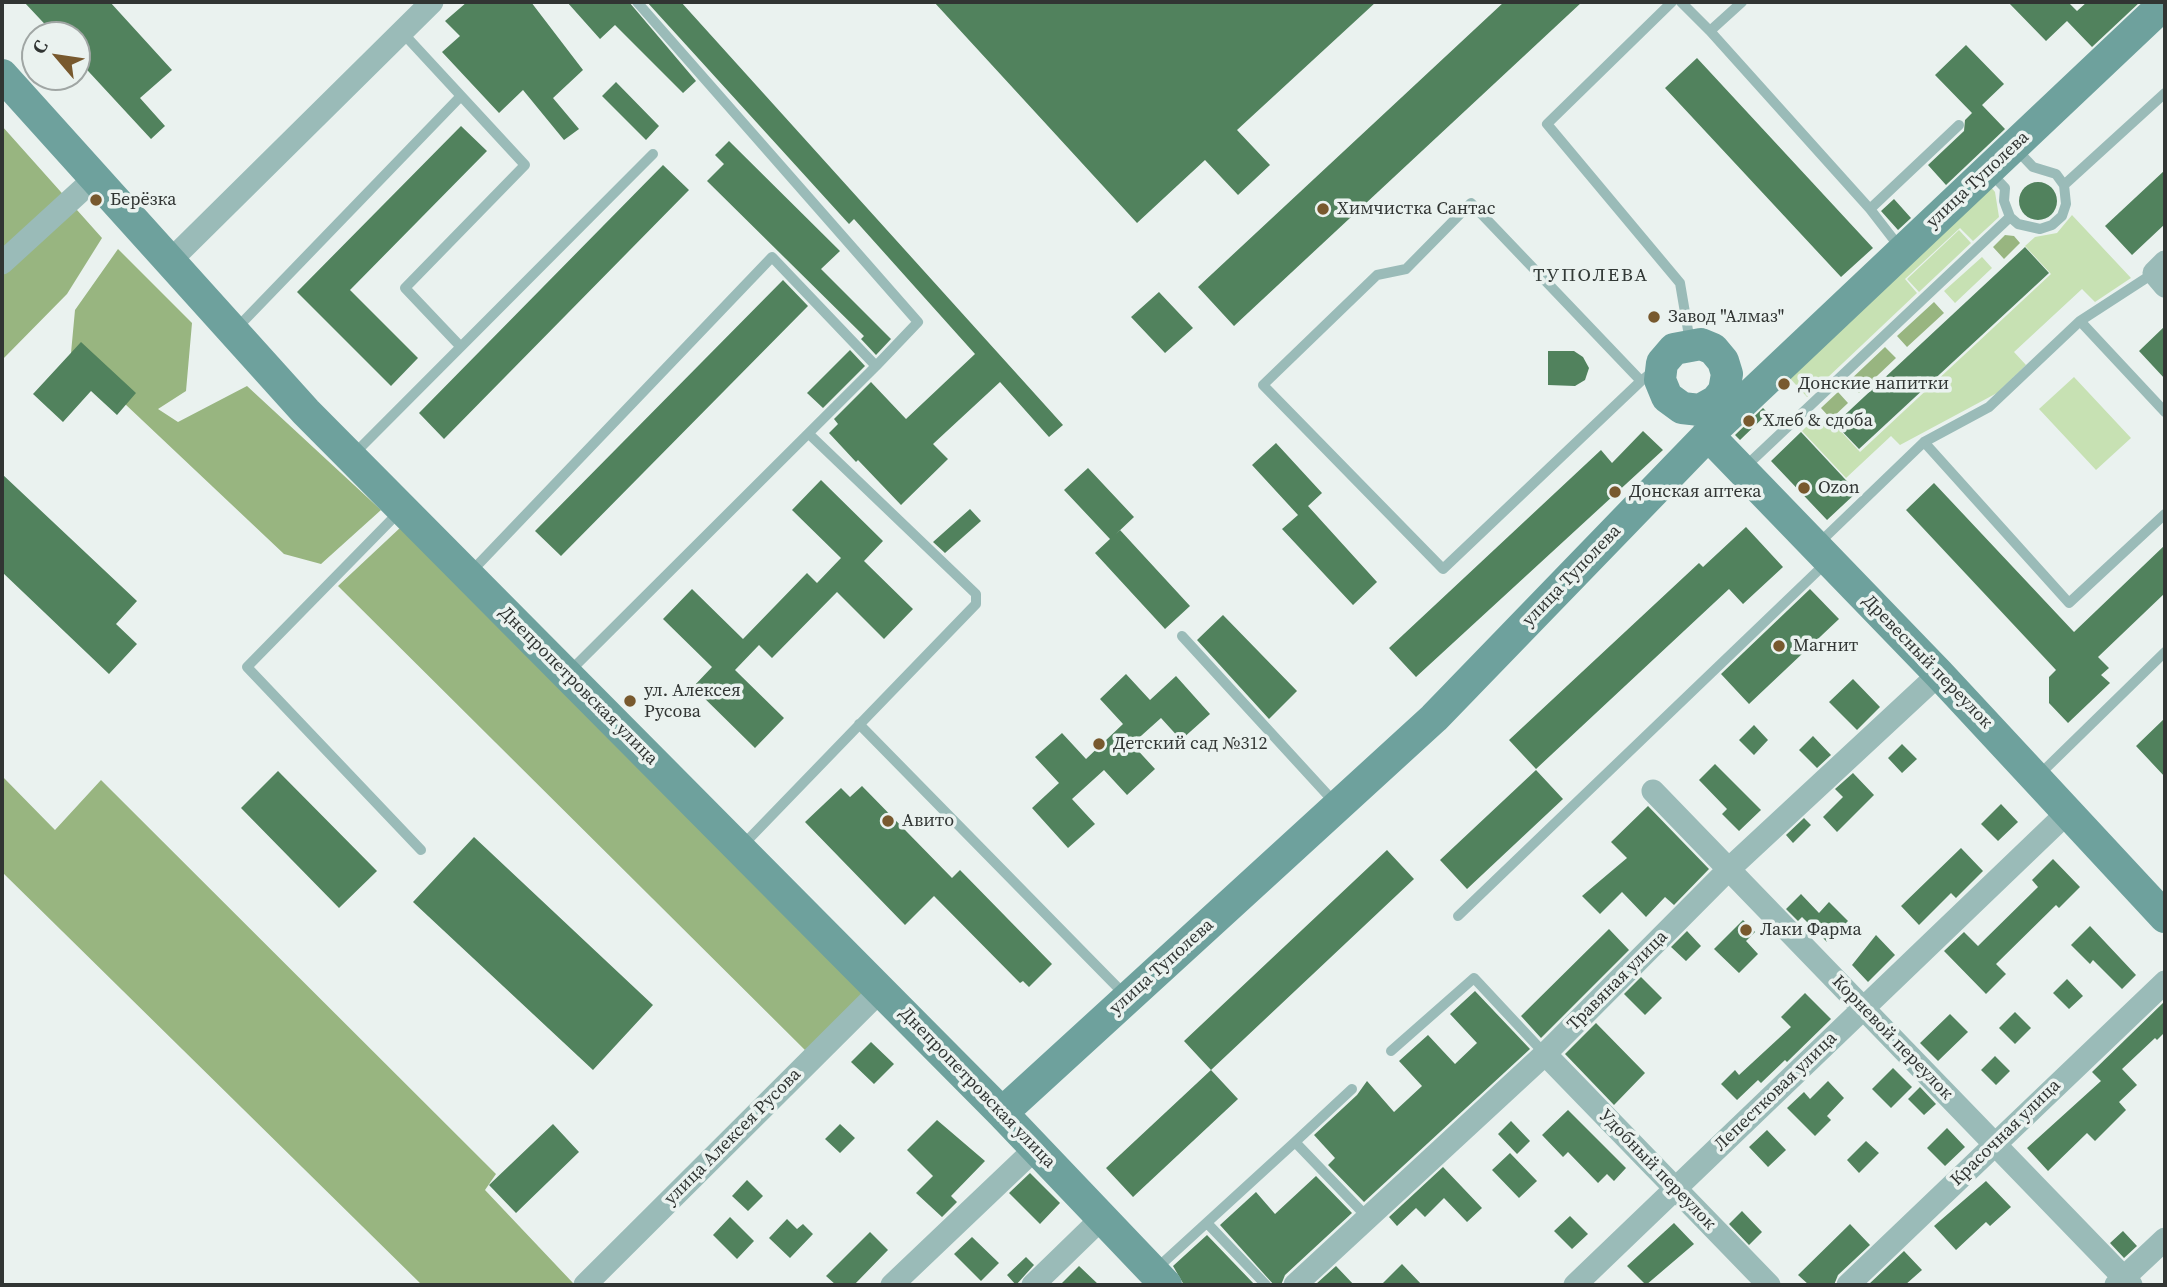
<!DOCTYPE html>
<meta charset="utf-8">
<style>
body{margin:0}
#map{position:relative;width:2167px;height:1287px;overflow:hidden;background:#eaf2ef;font-family:"Source Serif 4",serif}
canvas{display:block}
.frame{position:absolute;inset:0;border:4px solid #313533;pointer-events:none}
.north{position:absolute;left:21px;top:21px;width:70px;height:70px;box-sizing:border-box;background:#eaf2ef;border:2px solid #a0a6a4;border-radius:50%;rotate:299deg;font-size:19px;font-weight:700;line-height:28px;text-align:center;color:#313533}
.north::after{content:'';display:block;margin:auto;width:24px;height:32px;background:#78592e;clip-path:polygon(50% 0,100% 100%,50% 72%,0 100%)}
</style>
<div id="map">
<canvas width="2167" height="1287"></canvas>
<div class="frame"></div>
<div class="north">С</div>
</div>
<script>
const ctx = document.querySelector('canvas').getContext('2d');
ctx.lineJoin = 'round';
function fill(path, color) { ctx.fillStyle = color; ctx.fill(path, 'evenodd'); }
const shape = rows => new Path2D(rows.map(r => 'M' + r).join(''));
function stroke(path, color, width, dash) { ctx.strokeStyle = color; ctx.lineWidth = width; ctx.lineCap = dash ? 'butt' : 'round'; ctx.setLineDash(dash || []); ctx.stroke(path); }
function label(font, color, halo, rows, align = 'center') {
  ctx.font = font + ' "Source Serif 4",serif'; ctx.lineWidth = 7; ctx.setLineDash([]); ctx.textBaseline = 'middle'; ctx.strokeStyle = halo; ctx.fillStyle = color; for (const [text, x, y, turn = 0] of rows) {
    ctx.save(); ctx.translate(x, y); ctx.rotate((+turn || 0) * Math.PI / 180); ctx.textAlign = isNaN(turn) ? turn : align; if (halo) ctx.strokeText(text, 0, 0); ctx.fillText(text, 0, 0); ctx.restore();
  }
}
fill(shape([
 [1990,186,1995,192,1999,217,1973,241,1960,228,1905,279,1917,293,1807,397,1787,375],
 [2072,215,2131,278,2095,302,2082,289,2014,352,2026,365,1997,393,1900,445,1891,436,1846,478,1802,431,1817,416,1829,429,1835,425,1860,452,2051,274,2025,246,2035,237,2057,233],
 [1959,230,1971,243,1919,292,1907,279],
 [1982,257,1992,268,1955,303,1944,291],
 [2074,377,2131,438,2096,470,2039,409]
]), '#c7e1b3');
fill(shape([
 [2,126,102,238,67,294,2,360],
 [2005,235,2014,236,2020,243,2004,259,1993,247],
 [118,249,192,323,186,391,158,409,178,422,247,386,381,510,321,564,284,554,71,353,75,310],
 [1934,302,1944,313,1907,347,1897,336],
 [1885,347,1896,358,1859,393,1848,382],
 [1838,392,1848,403,1831,419,1821,408],
 [402,526,869,996,810,1055,338,586],
 [2,776,55,830,101,780,496,1174,485,1190,573,1283,422,1285,2,872]
]), '#98b580');
fill(shape([
 [24,2,110,2,172,70,140,98,165,126,151,139,77,59,77,35,55,35],
 [467,2,531,2,583,70,553,98,579,129,564,140,523,90,499,113,442,52,460,36,445,21],
 [567,2,629,2,696,81,683,93,615,25,600,39],
 [647,2,681,2,1063,425,1049,437,1000,382,933,444,948,459,901,505,858,460,856,462,829,433,838,424,834,419,871,382,906,419,975,354,854,219,849,224],
 [934,2,1376,2,1237,130,1270,165,1238,195,1205,160,1137,223],
 [1504,2,1582,2,1234,326,1198,287],
 [2008,2,2068,2,2077,11,2087,2,2140,2,2092,47,2067,21,2046,41],
 [1966,45,2004,84,1982,105,2005,129,1946,185,1928,165,1964,131,1965,120,1972,113,1935,75],
 [1697,58,1873,248,1841,277,1665,88],
 [616,82,659,126,646,140,602,96],
 [461,126,487,151,350,290,418,358,391,386,297,292],
 [729,141,840,251,821,269,891,339,876,355,861,339,864,336,707,181,724,164,715,155],
 [663,165,689,190,444,439,419,413],
 [2165,170,2165,224,2132,255,2105,226],
 '2019 201a19 19 0 1 1 38 0a19 19 0 1 1-38 0Z',
 [1894,199,1911,218,1898,230,1881,211],
 [2025,247,2049,273,1859,449,1835,424],
 [783,280,808,306,561,556,535,531],
 [1159,292,1193,328,1165,353,1131,317],
 [2165,326,2165,379,2139,351],
 [81,342,136,393,117,415,91,391,63,422,33,394],
 [850,350,865,366,823,408,807,393],
 [1548,351,1574,351,1583,357,1589,368,1585,380,1575,386,1548,385],
 [1763,408,1768,413,1740,440,1735,435],
 [1643,431,1663,450,1416,677,1389,648,1601,450,1612,463],
 [1801,432,1857,492,1827,520,1771,461],
 [1276,443,1322,493,1308,506,1377,582,1353,605,1282,529,1298,515,1252,465],
 [1088,468,1134,517,1116,534,1120,530,1190,606,1165,629,1095,553,1110,539,1064,490],
 [2,474,137,601,116,624,137,644,109,674,2,572],
 [821,480,883,541,864,561,913,609,884,639,837,592,772,658,759,645,735,670,784,718,755,748,693,687,712,667,663,619,692,589,743,639,807,573,817,583,841,558,792,510],
 [1934,483,2074,632,2165,545,2165,593,2098,657,2109,668,2101,675,2110,683,2068,723,2049,703,2049,677,2056,670,1906,510],
 [970,509,981,521,945,553,933,542],
 [1746,527,1783,567,1743,604,1729,589,1536,769,1509,740,1699,563,1703,567],
 [1810,589,1839,619,1749,704,1721,674],
 [1223,615,1297,691,1269,719,1197,640],
 [1126,674,1150,700,1176,676,1210,714,1181,740,1161,718,1132,744,1155,769,1127,795,1104,770,1072,799,1095,824,1068,848,1032,808,1059,783,1035,757,1062,733,1086,759,1123,724,1100,699],
 [1853,679,1880,707,1857,730,1829,702],
 [2165,718,2165,777,2136,746],
 [1754,725,1768,740,1754,755,1739,740],
 [1813,736,1831,755,1817,768,1799,750],
 [1902,744,1917,759,1902,773,1888,758],
 [1715,764,1761,810,1739,831,1722,814,1727,809,1699,780],
 [1536,770,1563,799,1467,889,1440,860],
 [278,771,377,871,339,908,241,808],
 [1853,773,1874,795,1837,832,1823,817,1843,797,1835,789],
 [862,786,952,878,960,870,1052,964,1029,987,1023,981,1020,983,934,896,905,925,805,822,841,788,850,797],
 [2001,804,2018,822,1998,841,1981,824],
 [1648,806,1709,869,1674,905,1665,897,1646,917,1622,892,1600,914,1582,896,1627,858,1611,842],
 [1804,818,1811,825,1793,843,1786,835],
 [474,837,653,1005,593,1070,413,902],
 [1961,848,1983,871,1956,898,1951,893,1919,925,1901,906],
 [1387,850,1414,879,1211,1070,1184,1041],
 [2053,859,2080,887,2059,908,2056,905,1996,964,2006,974,1986,994,1944,951,1964,932,1978,946,2038,887,2032,880],
 [1801,894,1819,913,1829,902,1848,921,1827,942,1802,917,1798,921,1786,909],
 [1743,920,1755,932,1746,941,1758,954,1739,973,1714,949],
 [2090,926,2136,975,2122,989,2093,960,2090,964,2071,945],
 [1609,929,1629,950,1541,1038,1521,1016],
 [1687,931,1701,946,1686,961,1671,947],
 [1876,935,1895,955,1868,982,1852,965],
 [1641,977,1662,998,1645,1015,1624,994],
 [2067,979,2083,996,2069,1009,2053,993],
 [1475,991,1530,1049,1364,1202,1328,1165,1335,1158,1314,1135,1357,1095,1367,1081,1394,1112,1422,1086,1399,1061,1428,1035,1455,1064,1477,1043,1450,1014],
 [1805,993,1831,1019,1787,1062,1785,1060,1761,1083,1758,1080,1737,1100,1721,1084,1735,1070,1739,1075,1791,1027,1781,1017],
 [2165,1001,2165,1032,2157,1040,2155,1038,2122,1069,2137,1085,2119,1102,2126,1110,2095,1141,2087,1133,2048,1171,2027,1148,2101,1081,2092,1072],
 [2015,1012,2031,1028,2015,1044,1999,1028],
 [1950,1014,1968,1032,1938,1061,1920,1043],
 [1596,1023,1645,1073,1614,1105,1565,1054],
 [871,1042,894,1064,874,1084,851,1062],
 [1995,1056,2010,1071,1996,1085,1981,1070],
 [1893,1068,1912,1087,1891,1108,1872,1089],
 [1211,1070,1238,1099,1133,1197,1106,1168],
 [1828,1081,1844,1098,1827,1116,1831,1120,1815,1136,1787,1108,1804,1092,1810,1099],
 [1920,1087,1936,1104,1924,1115,1908,1099],
 [1568,1110,1626,1168,1614,1181,1607,1174,1598,1183,1568,1152,1563,1157,1542,1135],
 [937,1120,985,1161,951,1196,957,1202,942,1217,916,1193,933,1176,907,1150],
 [1511,1121,1530,1141,1517,1154,1498,1134],
 [553,1124,579,1152,516,1213,489,1185],
 [840,1124,855,1138,840,1153,825,1139],
 [1947,1128,1965,1147,1945,1166,1927,1148],
 [1767,1130,1786,1150,1768,1167,1749,1147],
 [1866,1141,1879,1153,1859,1173,1847,1160],
 [1510,1153,1537,1181,1519,1198,1492,1170],
 [1443,1167,1482,1208,1467,1222,1444,1198,1425,1217,1416,1208,1397,1226,1389,1217],
 [1030,1173,1060,1203,1040,1224,1009,1193],
 [1316,1176,1352,1213,1285,1275,1281,1285,1274,1285,1220,1225,1256,1192,1275,1214],
 [747,1180,763,1196,748,1211,732,1196],
 [1986,1181,2011,1207,1990,1226,1986,1222,1956,1250,1934,1226],
 [1742,1211,1762,1232,1749,1245,1729,1224],
 [1570,1216,1588,1234,1572,1249,1554,1231],
 [730,1217,754,1241,737,1259,713,1235],
 [787,1219,797,1229,803,1224,813,1234,790,1258,769,1238],
 [1674,1223,1694,1244,1646,1285,1627,1266],
 [1850,1224,1870,1245,1838,1275,1834,1285,1809,1285,1798,1275],
 [2123,1231,2137,1246,2124,1258,2110,1243],
 [870,1232,888,1250,854,1285,836,1285,826,1276],
 [1207,1235,1255,1285,1184,1285,1173,1266],
 [972,1237,999,1263,981,1281,954,1254],
 [1904,1251,1922,1270,1905,1285,1868,1285],
 [1026,1257,1034,1265,1016,1285,1007,1275],
 [1402,1264,1422,1285,1381,1285],
 [1079,1266,1099,1285,1060,1285],
 [1336,1266,1354,1285,1317,1285,1316,1284]
]), '#51825d');
stroke(shape([
 [637,2,918,322,876,366],
 [1672,2,1547,124,1680,283,1690,342],
 [1681,2,1710,31],
 [1742,2,1710,31,1870,209,1901,249],
 [401,31,525,165,405,288,460,346],
 [1989,171,2005,188,2004,201,2010,217,2018,224,2040,229,2052,225,2062,216,2066,204,2064,185,2056,174,2033,167,2016,149],
 [2064,185,2165,93],
 [1870,209,1959,125],
 [2080,321,2165,412],
 [234,331,461,96],
 [1641,381,1443,569,1263,385,1377,275,1406,269,1471,203,1641,381,1655,370],
 [1924,442,2069,603,2165,514],
 [353,455,653,154],
 [1745,467,2010,217],
 [400,511,247,667,421,850],
 [1817,545,1924,442,1989,407,2080,321,2154,273],
 [469,574,772,257,876,366,569,672],
 [1182,636,1336,804],
 [859,724,1127,997],
 [2038,776,2165,652],
 [742,846,976,604,976,594,809,434],
 [1458,916,1827,562],
 [1391,1051,1474,978,1545,1054],
 [1295,1142,1352,1089],
 [1207,1223,1266,1285],
 [1155,1270,1295,1142,1368,1218]
]), '#9abbb8', 10);
stroke(shape([
 [170,261,432,2],
 [2165,262,2154,273,2165,286],
 [2,263,95,178],
 [1653,791,2131,1285],
 [1545,1054,1769,1285],
 [585,1285,881,990],
 [892,1285,1036,1148],
 [1033,1285,1102,1218],
 [1295,1285,1545,1054,1729,869,1939,674],
 [1575,1285,2068,812],
 [1848,1285,2165,982],
 [2116,1285,2165,1239]
]), '#9abbb8', 23);
stroke(shape([
 [2,75,306,412,1002,1113,1166,1285],
 [1709,431,1716,401,1724,391,1727,374,1723,361,1713,349,1701,344,1674,349,1662,363,1660,380,1667,397,1682,408,1700,410,1716,401],
 [1708,435,1939,674,2165,917],
 [1002,1113,1434,718,1708,435,2165,3]
]), '#6ea19d', 32);
for (const [x, y, r, color] of [
 [96,200,7,"#78592e"],
 [1323,209,7,"#78592e"],
 [1654,317,7,"#78592e"],
 [1784,384,7,"#78592e"],
 [1749,421,7,"#78592e"],
 [1804,488,7,"#78592e"],
 [1615,492,7,"#78592e"],
 [1779,646,7,"#78592e"],
 [630,701,7,"#78592e"],
 [1099,744,7,"#78592e"],
 [888,821,7,"#78592e"],
 [1746,930,7,"#78592e"]
]) { const dot = new Path2D(); dot.arc(x, y, r, 0, 2 * Math.PI); ctx.fillStyle = color; ctx.fill(dot); stroke(dot, '#eaf2ef', 2.5); }
label('18px', '#313533', '#eaf2ef', [
 ["улица Туполева",1978,180,-43],
 ["улица Туполева",1572,576,-46],
 ["Древесный переулок",1927,662,46],
 ["Днепропетровская улица",578,686,45],
 ["улица Туполева",1162,967,-42],
 ["Травяная улица",1618,981,-45],
 ["Корневой переулок",1892,1038,46],
 ["Днепропетровская улица",977,1088,46],
 ["Лепестковая улица",1776,1092,-44],
 ["Красочная улица",2006,1133,-44],
 ["улица Алексея Русова",733,1137,-45],
 ["Удобный переулок",1657,1170,46]
]);
label('18px', '#313533', '#eaf2ef', [
 ["Берёзка",110,200],
 ["Химчистка Сантас",1337,209],
 ["Завод \"Алмаз\"",1668,317],
 ["Донские напитки",1798,384],
 ["Хлеб & сдоба",1763,421],
 ["Ozon",1818,488],
 ["Донская аптека",1629,492],
 ["Магнит",1793,646],
 ["ул. Алексея",644,691],
 ["Русова",644,712],
 ["Детский сад №312",1113,744],
 ["Авито",902,821],
 ["Лаки Фарма",1760,930]
], 'left');
ctx.letterSpacing = '2px';
label('19px', '#323936', '#eaf2ef', [
 ["ТУПОЛЕВА",1591,276]
]);
ctx.letterSpacing = '0px';
</script>
